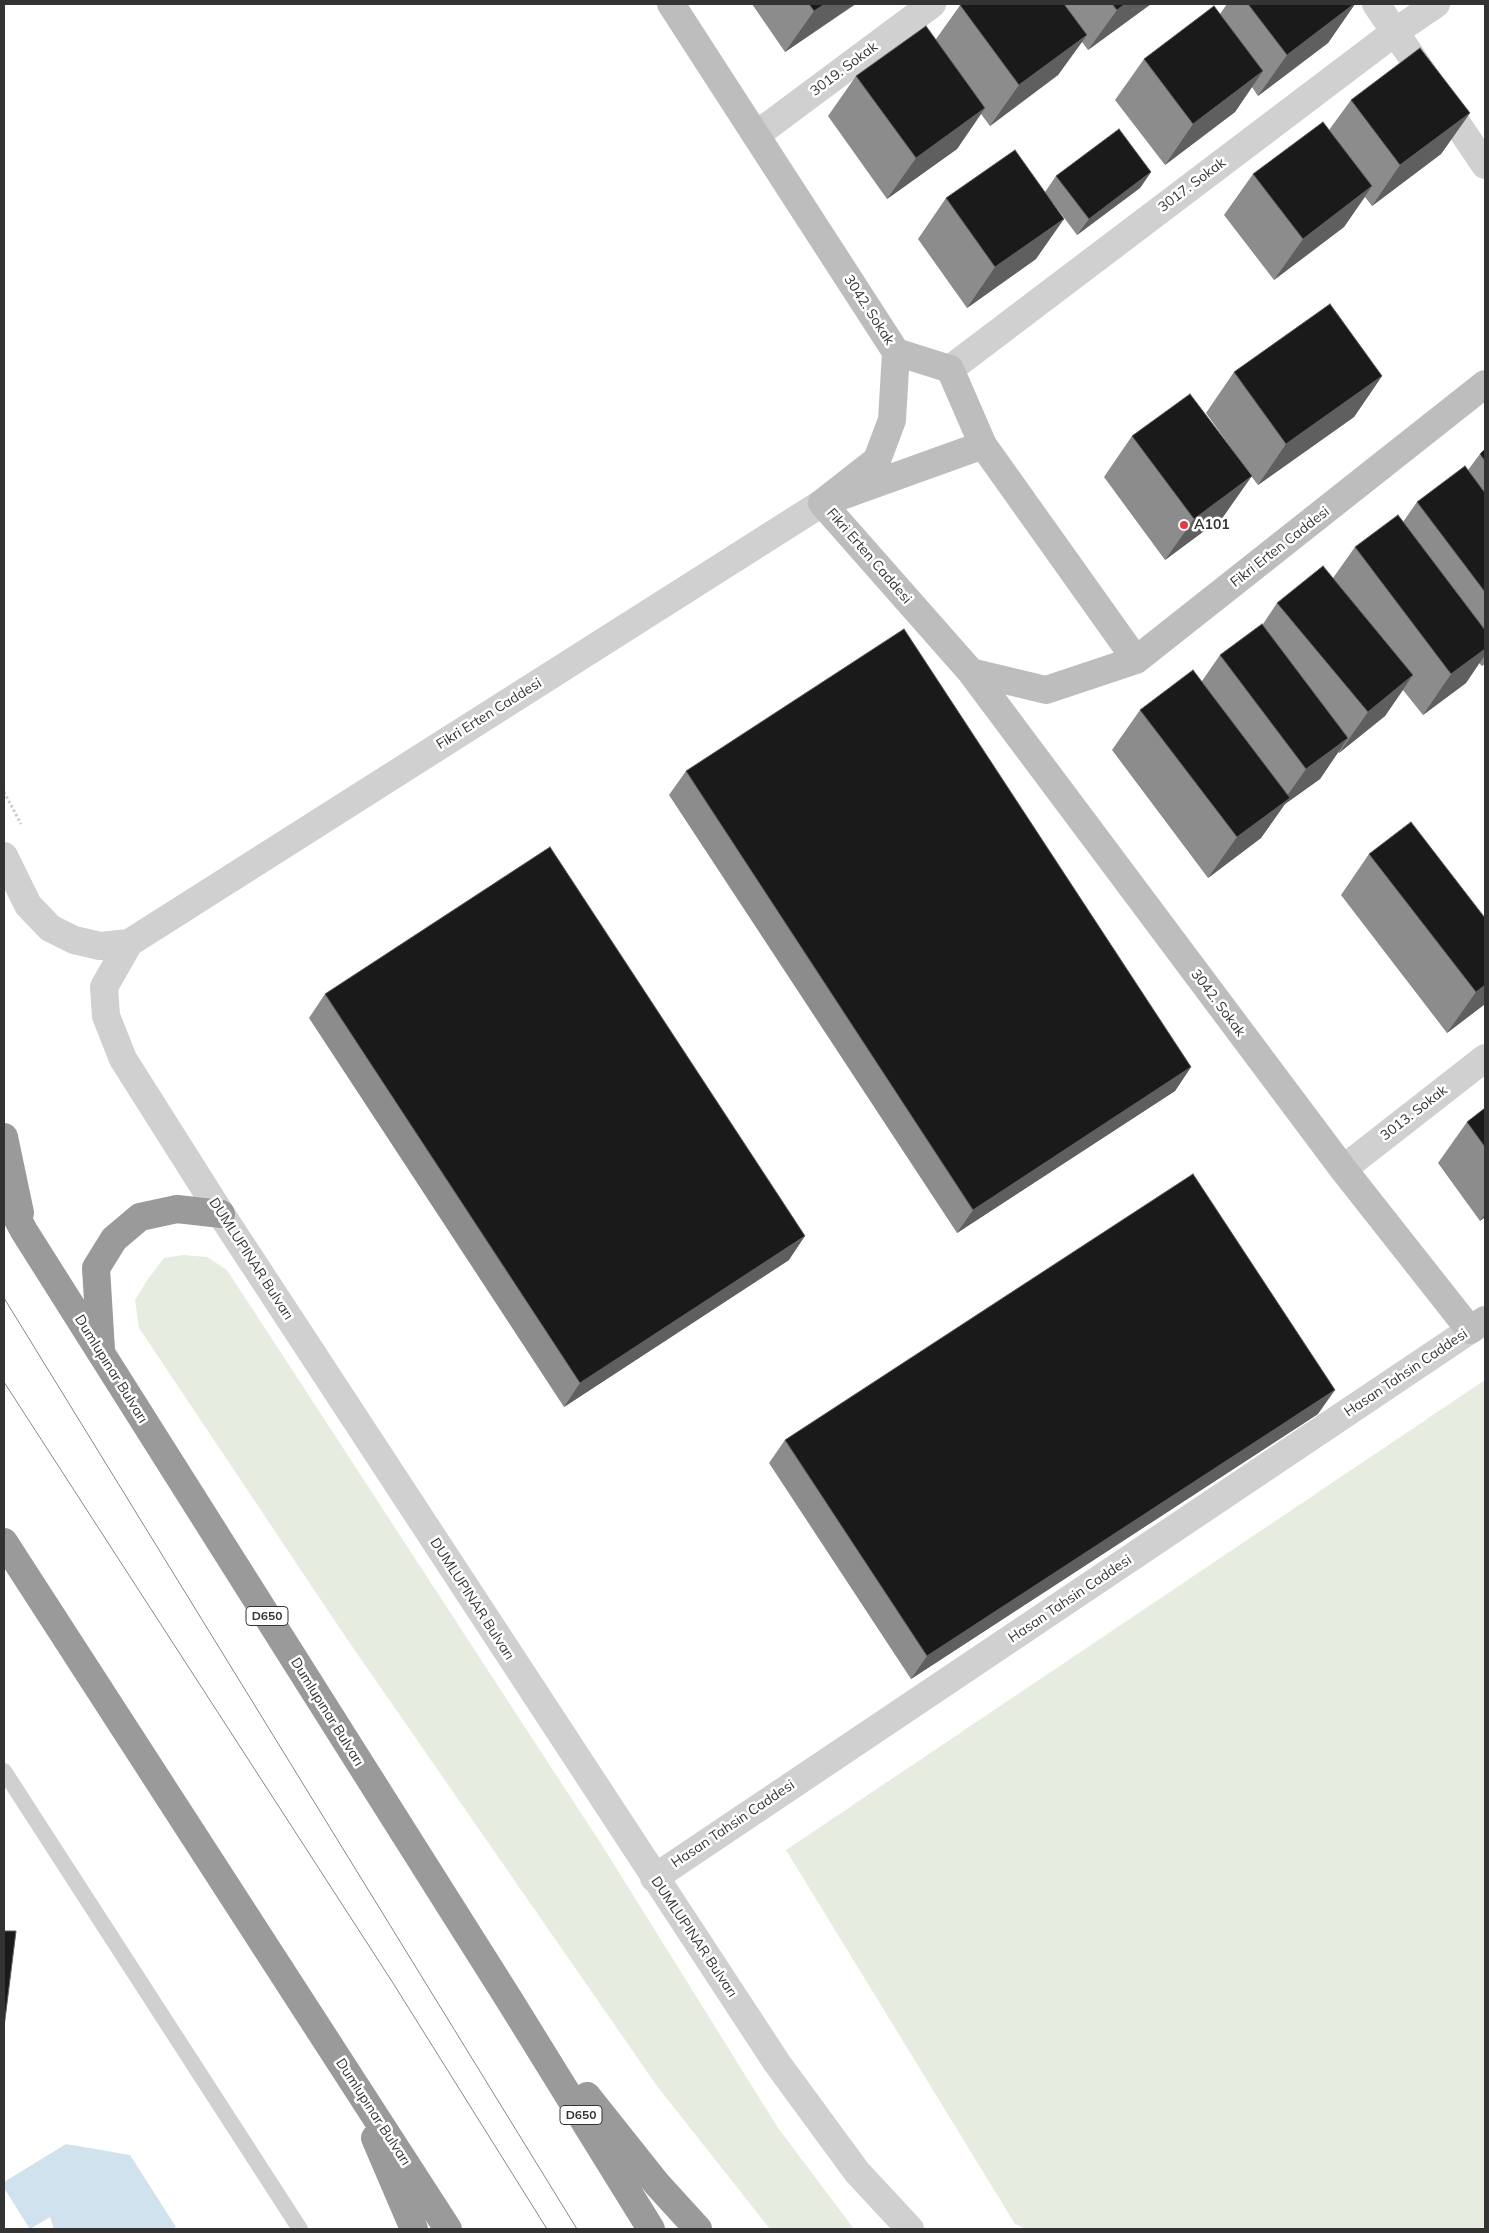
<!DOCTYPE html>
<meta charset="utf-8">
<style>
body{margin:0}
#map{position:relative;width:1489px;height:2233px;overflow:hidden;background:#fff;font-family:Mulish,sans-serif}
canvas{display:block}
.frame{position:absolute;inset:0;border:5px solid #333;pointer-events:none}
</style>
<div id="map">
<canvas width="1489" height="2233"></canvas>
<div class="frame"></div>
</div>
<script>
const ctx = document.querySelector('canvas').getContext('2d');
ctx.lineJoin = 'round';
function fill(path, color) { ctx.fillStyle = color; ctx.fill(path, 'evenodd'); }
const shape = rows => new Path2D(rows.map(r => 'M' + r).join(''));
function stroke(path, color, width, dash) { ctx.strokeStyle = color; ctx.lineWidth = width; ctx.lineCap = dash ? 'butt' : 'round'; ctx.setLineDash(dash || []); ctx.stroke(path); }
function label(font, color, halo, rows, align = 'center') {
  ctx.font = font + ' Mulish,sans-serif'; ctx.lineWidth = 5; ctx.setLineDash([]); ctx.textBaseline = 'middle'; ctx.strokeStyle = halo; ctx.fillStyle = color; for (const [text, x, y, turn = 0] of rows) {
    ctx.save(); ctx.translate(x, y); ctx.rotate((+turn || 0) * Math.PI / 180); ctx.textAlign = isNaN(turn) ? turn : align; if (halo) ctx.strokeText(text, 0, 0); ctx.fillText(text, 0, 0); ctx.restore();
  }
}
fill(shape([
 [183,1255,207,1257,227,1270,605,1850,778,2128,854,2229,770,2229,657,2086,347,1639,139,1328,135,1300,148,1279,164,1258],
 [1485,1380,1485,2229,1026,2229,1015,2224,786,1850]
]), '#e6ecdf');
fill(shape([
 [66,2144,130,2155,176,2227,171,2229,54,2229,50,2217,30,2229,4,2188,4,2182]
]), '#cfe2ee');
stroke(shape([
 [4,792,21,824]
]), '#cdcdcd', 3, [2.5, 2.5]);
stroke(shape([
 [4,1771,300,2229]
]), '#d0d0d0', 16);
stroke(shape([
 [1376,4,1485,165],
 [756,135,932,4],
 [950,369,1395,32,1436,4],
 [4,856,28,905,50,928,74,940,100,946,129,943,822,503],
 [129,943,104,987,106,1016,123,1059,221,1214,777,2063,857,2172,910,2229],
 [1343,1169,1485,1058],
 [654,1878,1470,1330]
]), '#d0d0d0', 28);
stroke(shape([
 [671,4,896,352,950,369,983,445,1136,660],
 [844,495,983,445],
 [822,503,971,672,1046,690,1136,660,1485,384],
 [822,503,877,460,892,420,896,352],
 [971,672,1343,1169,1470,1330,1485,1320]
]), '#bdbdbd', 28);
stroke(shape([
 [4,1137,20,1213],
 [4,1194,24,1231,510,2001,651,2229],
 [101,1350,96,1268,114,1239,140,1217,177,1209,221,1214],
 [4,1542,448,2229],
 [587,2096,657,2184,698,2229],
 [375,2138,414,2229]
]), '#9a9a9a', 28);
stroke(shape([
 [4,1298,577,2229],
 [4,1382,393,1983,547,2229]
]), '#888', 1);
fill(shape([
 [752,4,856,4,785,52],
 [961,4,1151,4,1088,50,1082,42,1058,75,990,126,981,114,957,149,887,199,828,116,856,76,936,39],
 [1227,4,1355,4,1328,43,1258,96,1252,87,1235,112,1165,165,1115,100,1144,59,1220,14],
 [1351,100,1470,113,1441,154,1372,206,1365,197,1344,227,1274,280,1224,215,1253,174,1329,130],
 [1151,172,1140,188,1077,235,1053,203,1036,259,967,308,918,239,946,198,1045,192,1056,176],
 [1234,372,1382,376,1354,417,1258,485,1251,476,1223,517,1165,560,1104,477,1132,436,1249,473,1206,413],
 [1485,449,1485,664,1482,666,1479,663,1466,683,1423,715,1403,690,1385,716,1339,753,1338,752,1320,779,1285,804,1261,838,1208,878,1112,750,1140,710,1202,681,1220,655,1263,624,1277,603,1333,578,1355,547,1403,522,1417,502,1468,470,1480,454],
 [686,771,1191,1067,1175,1091,957,1233,669,795],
 [1369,854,1485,918,1485,1004,1447,1033,1341,895],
 [325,994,789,1260,564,1407,309,1018],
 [1485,1108,1485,1217,1480,1221,1438,1163,1467,1122],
 [1318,1414,911,1679,769,1463,785,1440]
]), '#8c8c8c');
fill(shape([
 [825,4,855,4,785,52,814,11],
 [1125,4,1151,4,1088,50,1117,10],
 [1354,4,1355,4,1328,43,1258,96,1287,55],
 [1087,35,1058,75,990,126,1019,85],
 [1263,71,1235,112,1165,165,1193,124],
 [985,108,957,149,887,199,916,158],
 [1470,113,1441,154,1372,206,1400,165],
 [1151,172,1140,188,1077,235,1089,219],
 [1372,186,1344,227,1274,280,1303,239],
 [1064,219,1036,259,967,308,995,267],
 [1382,376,1354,417,1258,485,1286,444],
 [1252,476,1223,517,1165,560,1194,519],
 [1485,649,1485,655,1466,683,1423,715,1451,674],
 [1413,675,1385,716,1339,753,1368,712],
 [1348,738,1320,779,1285,804,1261,838,1208,878,1237,837,1282,803,1306,769],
 [1485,985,1485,1004,1447,1033,1476,992],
 [1191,1067,1175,1091,957,1233,973,1210],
 [1485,1214,1485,1217,1480,1221],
 [805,1236,789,1260,564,1407,580,1383],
 [1335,1390,1318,1414,911,1679,927,1656]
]), '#5f5f5f');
const building = shape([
 [809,4,825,4,814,11,809,4],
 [961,4,1064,4,1087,35,1019,85,960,5,961,4],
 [1112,4,1125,4,1117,10,1112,4],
 [1248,4,1354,4,1287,55,1248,4],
 [1214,6,1263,71,1193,124,1144,59,1214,6],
 [926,26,985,108,916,158,856,76,926,26],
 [1420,48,1470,113,1400,165,1351,100,1420,48],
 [1323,122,1372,186,1303,239,1253,174,1323,122],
 [1119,129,1151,172,1089,219,1056,176,1119,129],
 [1015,150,1064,219,995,267,946,198,1015,150],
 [1330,304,1382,376,1286,444,1234,372,1330,304],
 [1190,394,1252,476,1194,519,1132,436,1190,394],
 [1485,449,1485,461,1480,454,1485,449],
 [1465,466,1485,493,1485,592,1417,502,1465,466],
 [1398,515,1485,630,1485,649,1451,674,1355,547,1398,515],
 [1323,566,1413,675,1368,712,1277,603,1323,566],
 [1262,624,1348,738,1306,769,1220,655,1262,624],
 [904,629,1191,1067,973,1210,686,771,904,629],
 [1193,670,1290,798,1237,837,1140,710,1193,670],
 [1411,822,1485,918,1485,985,1476,992,1369,854,1411,822],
 [550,847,805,1236,580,1383,325,994,550,847],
 [1485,1108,1485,1147,1467,1122,1485,1108],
 [1193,1174,1335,1390,927,1656,785,1440,1193,1174],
 [4,1931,16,1931,4,2027,4,1931]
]);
fill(building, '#1a1a1a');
stroke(building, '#5f5f5f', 1);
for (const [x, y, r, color] of [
 [1184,525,5,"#e63946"]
]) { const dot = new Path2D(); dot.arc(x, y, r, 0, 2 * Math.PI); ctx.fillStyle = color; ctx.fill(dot); stroke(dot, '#fff', 2); }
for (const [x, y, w] of [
 [267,1616,42],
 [581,2115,42]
]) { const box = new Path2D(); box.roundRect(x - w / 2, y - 9.5, w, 19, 4); ctx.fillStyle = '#fff'; ctx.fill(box); stroke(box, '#333', 1); }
label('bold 12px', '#333', null, [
 ["D650",267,1616],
 ["D650",581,2115]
]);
label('14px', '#333', '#fff', [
 ["3019. Sokak",844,69,-37],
 ["3017. Sokak",1192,185,-37],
 ["3042. Sokak",869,310,57],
 ["Fikri Erten Caddesi",1280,547,-38],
 ["Fikri Erten Caddesi",869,556,49],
 ["Fikri Erten Caddesi",489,714,-32],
 ["3042. Sokak",1218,1003,53],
 ["3013. Sokak",1414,1113,-38],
 ["DUMLUPINAR Bulvarı",251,1259,57],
 ["Dumlupınar Bulvarı",111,1369,58],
 ["Hasan Tahsin Caddesi",1406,1373,-34],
 ["DUMLUPINAR Bulvarı",472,1599,57],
 ["Hasan Tahsin Caddesi",1070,1599,-34],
 ["Dumlupınar Bulvarı",327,1712,58],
 ["Hasan Tahsin Caddesi",733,1824,-34],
 ["DUMLUPINAR Bulvarı",694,1937,56],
 ["Dumlupınar Bulvarı",373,2112,57]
]);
label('bold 14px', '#333', '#fff', [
 ["A101",1194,525]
], 'left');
</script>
